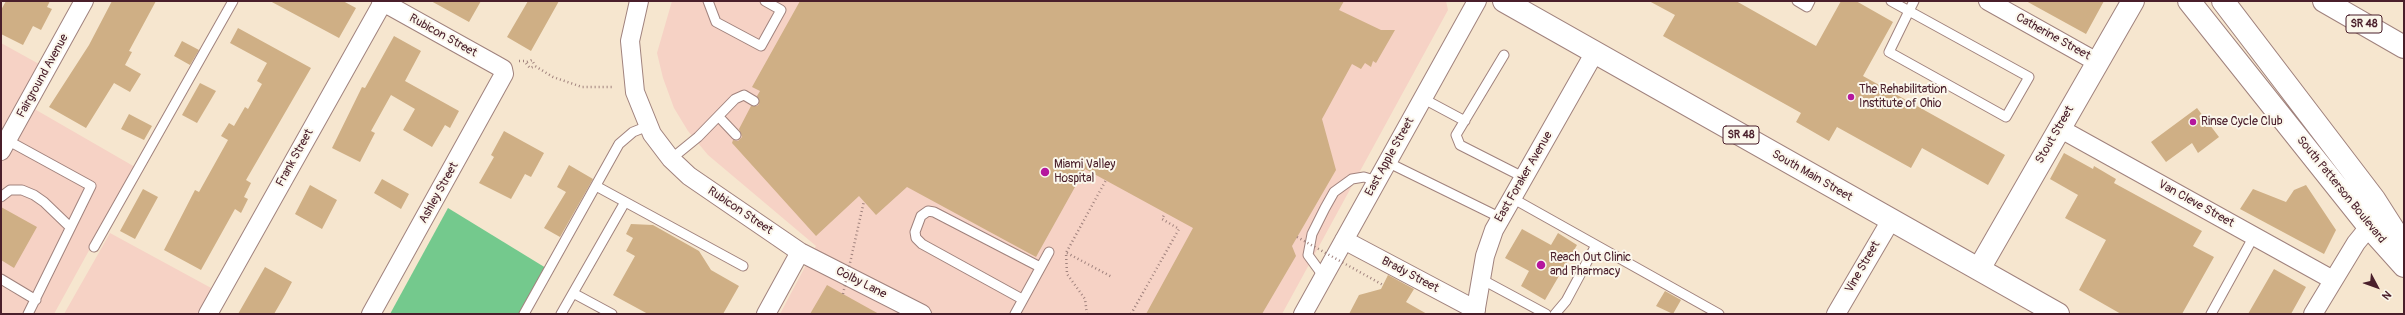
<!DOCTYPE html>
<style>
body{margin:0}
#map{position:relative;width:2405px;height:315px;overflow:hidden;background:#f6e6cf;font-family:Pangolin,sans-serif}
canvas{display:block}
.frame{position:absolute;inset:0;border:2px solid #4a1f2b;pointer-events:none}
.north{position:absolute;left:2357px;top:267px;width:40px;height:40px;-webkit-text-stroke:3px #fbf7ec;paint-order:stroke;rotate:131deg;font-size:11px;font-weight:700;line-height:16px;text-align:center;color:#4a1f2b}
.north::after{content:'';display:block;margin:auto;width:14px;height:18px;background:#4a1f2b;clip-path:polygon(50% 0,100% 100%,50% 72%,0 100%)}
</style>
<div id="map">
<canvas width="2405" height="315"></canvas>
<div class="frame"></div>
<div class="north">N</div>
</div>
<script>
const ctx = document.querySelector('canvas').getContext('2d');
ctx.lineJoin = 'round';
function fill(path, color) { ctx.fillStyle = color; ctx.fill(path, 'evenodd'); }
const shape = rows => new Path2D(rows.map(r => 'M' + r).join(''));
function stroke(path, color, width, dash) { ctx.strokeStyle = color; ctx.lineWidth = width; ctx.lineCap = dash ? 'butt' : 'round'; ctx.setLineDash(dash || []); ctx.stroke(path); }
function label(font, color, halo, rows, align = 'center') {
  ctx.font = font + ' Pangolin,sans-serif'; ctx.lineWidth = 4; ctx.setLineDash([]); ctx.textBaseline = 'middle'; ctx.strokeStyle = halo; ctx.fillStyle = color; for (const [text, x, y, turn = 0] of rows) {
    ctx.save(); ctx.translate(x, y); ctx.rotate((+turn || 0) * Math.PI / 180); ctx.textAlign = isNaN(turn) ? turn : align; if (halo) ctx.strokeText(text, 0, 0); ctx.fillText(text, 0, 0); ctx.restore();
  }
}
fill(shape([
 [672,1,1446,1,1448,10,1282,314,780,314,816,246,708,155,688,131,674,108,663,78,657,53],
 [1,43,39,64,1,137],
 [31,107,135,167,54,314,1,314,1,161],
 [110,233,213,289,199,314,64,314]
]), '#f6d2c5');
fill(shape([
 [448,208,546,268,520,314,390,314]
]), '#74c98d');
fill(shape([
 [6,1,50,1,47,7,52,9,41,30,33,26,23,45,1,34,1,10],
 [112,1,156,1,129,51,132,52,125,65,141,74,130,92,114,83,86,128,49,107,89,45],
 [270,1,343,1,356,8,339,38],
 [431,1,481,1,469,22],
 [528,1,559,1,531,51,507,37],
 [800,1,1344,1,1339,10,1381,30,1395,30,1376,63,1373,61,1371,67,1365,63,1361,69,1352,64,1322,119,1336,170,1292,246,1296,256,1262,314,1146,314,1193,228,1085,169,1036,257,907,187,876,215,859,196,816,236,732,143,733,140,738,141,742,137,739,129,751,106,757,106,759,104,757,96,760,91,752,87],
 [1649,1,1736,1,1816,46,1841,1,1856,1,1893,22,1863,76,2005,155,1988,185,1922,148,1911,168,1837,127,1829,141,1796,122,1801,113,1663,36,1675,15],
 [2026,1,2104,1,2086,34],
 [238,28,311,68,246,180,251,183,244,197,248,199,241,213,235,209,201,270,164,250,195,190,199,192,228,140,221,136,229,123,234,126,245,107,248,109,262,84,257,81,267,63,230,43],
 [394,36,421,51,405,81,459,111,450,128,445,125,432,147,403,130,415,109,391,95,371,131,375,133,360,162,332,148,362,87,365,88],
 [182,41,199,50,190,65,174,56],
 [200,83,216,91,197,123,182,115],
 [2197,108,2219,137,2198,153,2192,143,2166,162,2151,142],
 [129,114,152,126,144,140,121,129],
 [504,131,544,153,531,177,525,174,511,199,479,183,494,157,491,155],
 [2064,153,2093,169,2094,166,2116,179,2114,183,2202,231,2193,246,2214,257,2182,314,2121,314,2079,290,2106,240,2065,218,2078,195,2050,179],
 [569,165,593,179,560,237,544,228,566,192,557,187],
 [382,179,409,194,401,209,374,193],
 [310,185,337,200,322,229,295,214],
 [2306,185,2336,230,2324,254,2240,209,2253,189,2286,202,2294,190],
 [143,189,158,197,135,239,120,231],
 [1,207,37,227,14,268,1,260],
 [631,224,653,225,699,251,711,270,739,286,723,314,648,314,613,295,635,256,626,251,633,238,626,234],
 [1522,229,1551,245,1558,233,1577,245,1545,300,1521,286,1529,271,1505,258],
 [265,267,292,282,285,295,274,314,238,314],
 [2274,269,2306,287,2291,314,2248,314],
 [1388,275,1414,289,1406,302,1427,314,1349,314,1359,295,1381,289],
 [827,285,843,294,879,314,810,314],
 [1665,291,1681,300,1673,314,1656,306]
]), '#cfaf85');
const service = shape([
 [708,1,716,22,761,46,781,10,765,1],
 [1797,1,1807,7,1810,1],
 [1891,1,1909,11,1914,1],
 [1909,11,2029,77,2006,117,1889,52,1909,11],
 [1504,55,1456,135,1460,145,1523,177],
 [1422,98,1465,121],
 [719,117,736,135],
 [7,140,91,186,28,314],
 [671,159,698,137,735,99,744,95,754,101],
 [1387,162,1501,218],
 [596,186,743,266],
 [1,197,10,190,22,190,34,195,44,202,70,227],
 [1512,198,1719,314],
 [94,247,233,1],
 [1324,277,1308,255,1312,234,1325,208,1334,192,1352,179,1364,177,1377,181],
 [1,279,36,300],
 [1481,279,1546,314],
 [573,293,612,314],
 [1022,299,922,244,916,238,915,232,921,216,928,211,934,212,1040,267],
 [524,314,619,144,633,132,648,126],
 [561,314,625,202],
 [1015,314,1049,252],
 [1555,314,1566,301,1596,245],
 [2211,314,2254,236]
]);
const minor = shape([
 [639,1,630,41,635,92,652,134,671,159,689,176,800,252,922,314],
 [1988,1,2097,62],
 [2059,128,2333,280],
 [1,151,84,1],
 [1344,240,1476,310],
 [208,314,383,2],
 [371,314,504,74,503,69,496,65,381,1],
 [766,314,800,252],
 [1303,314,1477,1],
 [1475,314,1485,256,1494,230,1595,52],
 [1836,314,1891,220],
 [2313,314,2356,243,2369,227]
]);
const primary = shape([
 [1504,1,2058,314],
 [2189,1,2369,227,2404,266],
 [2223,1,2374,199,2404,246],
 [2324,1,2404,47],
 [1979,269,2133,1]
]);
stroke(service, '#a0827d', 11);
stroke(minor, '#a0827d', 20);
stroke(primary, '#a0827d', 24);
stroke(shape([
 [519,61,524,61,530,68,535,66,553,77,582,87,612,87],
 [527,62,532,60,535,66],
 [1067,253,1112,277],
 [1087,314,1085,299,1067,274,1066,253,1106,180],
 [1131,314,1179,229,1162,219,1165,213]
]), '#a0827d', 2.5, [1, 3]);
stroke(service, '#fff', 9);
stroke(minor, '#fff', 18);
stroke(primary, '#fff', 22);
stroke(shape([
 [1297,237,1383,285],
 [843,294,864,201]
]), '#a0827d', 2.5, [1, 3]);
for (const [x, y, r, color] of [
 [1851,97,4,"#b5179e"],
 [2193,122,4,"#b5179e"],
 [1045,172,5,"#b5179e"],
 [1541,265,5,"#b5179e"]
]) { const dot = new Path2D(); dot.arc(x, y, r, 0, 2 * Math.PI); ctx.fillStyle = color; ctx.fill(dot); stroke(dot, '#fbf7ec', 1.5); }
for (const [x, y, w] of [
 [2364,24,36],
 [1741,135,36]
]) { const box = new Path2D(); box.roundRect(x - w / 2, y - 9, w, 18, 3); ctx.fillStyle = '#fbf7ec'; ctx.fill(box); stroke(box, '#4a1f2b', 1); }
label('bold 11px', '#4a1f2b', null, [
 ["SR 48",2364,24],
 ["SR 48",1741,135]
]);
label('12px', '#4a1f2b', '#fbf7ec', [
 ["Rubicon Street",443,36,29],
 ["Catherine Street",2053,37,29],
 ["Fairground Avenue",43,76,-61],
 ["Stout Street",2055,135,-60],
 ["East Apple Street",1390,157,-61],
 ["Frank Street",295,158,-61],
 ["South Main Street",1812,176,30],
 ["East Foraker Avenue",1524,177,-60],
 ["South Patterson Boulevard",2341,190,51],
 ["Ashley Street",439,193,-61],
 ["Van Cleve Street",2196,204,29],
 ["Rubicon Street",740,211,34],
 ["Vine Street",1863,267,-60],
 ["Brady Street",1410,275,28],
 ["Colby Lane",861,283,27]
]);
label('12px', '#4a1f2b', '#fbf7ec', [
 ["The Rehabilitation",1859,90],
 ["Institute of Ohio",1859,104],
 ["Rinse Cycle Club",2201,122],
 ["Miami Valley",1054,165],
 ["Hospital",1054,179],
 ["Reach Out Clinic",1550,258],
 ["and Pharmacy",1550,272]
], 'left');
</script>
